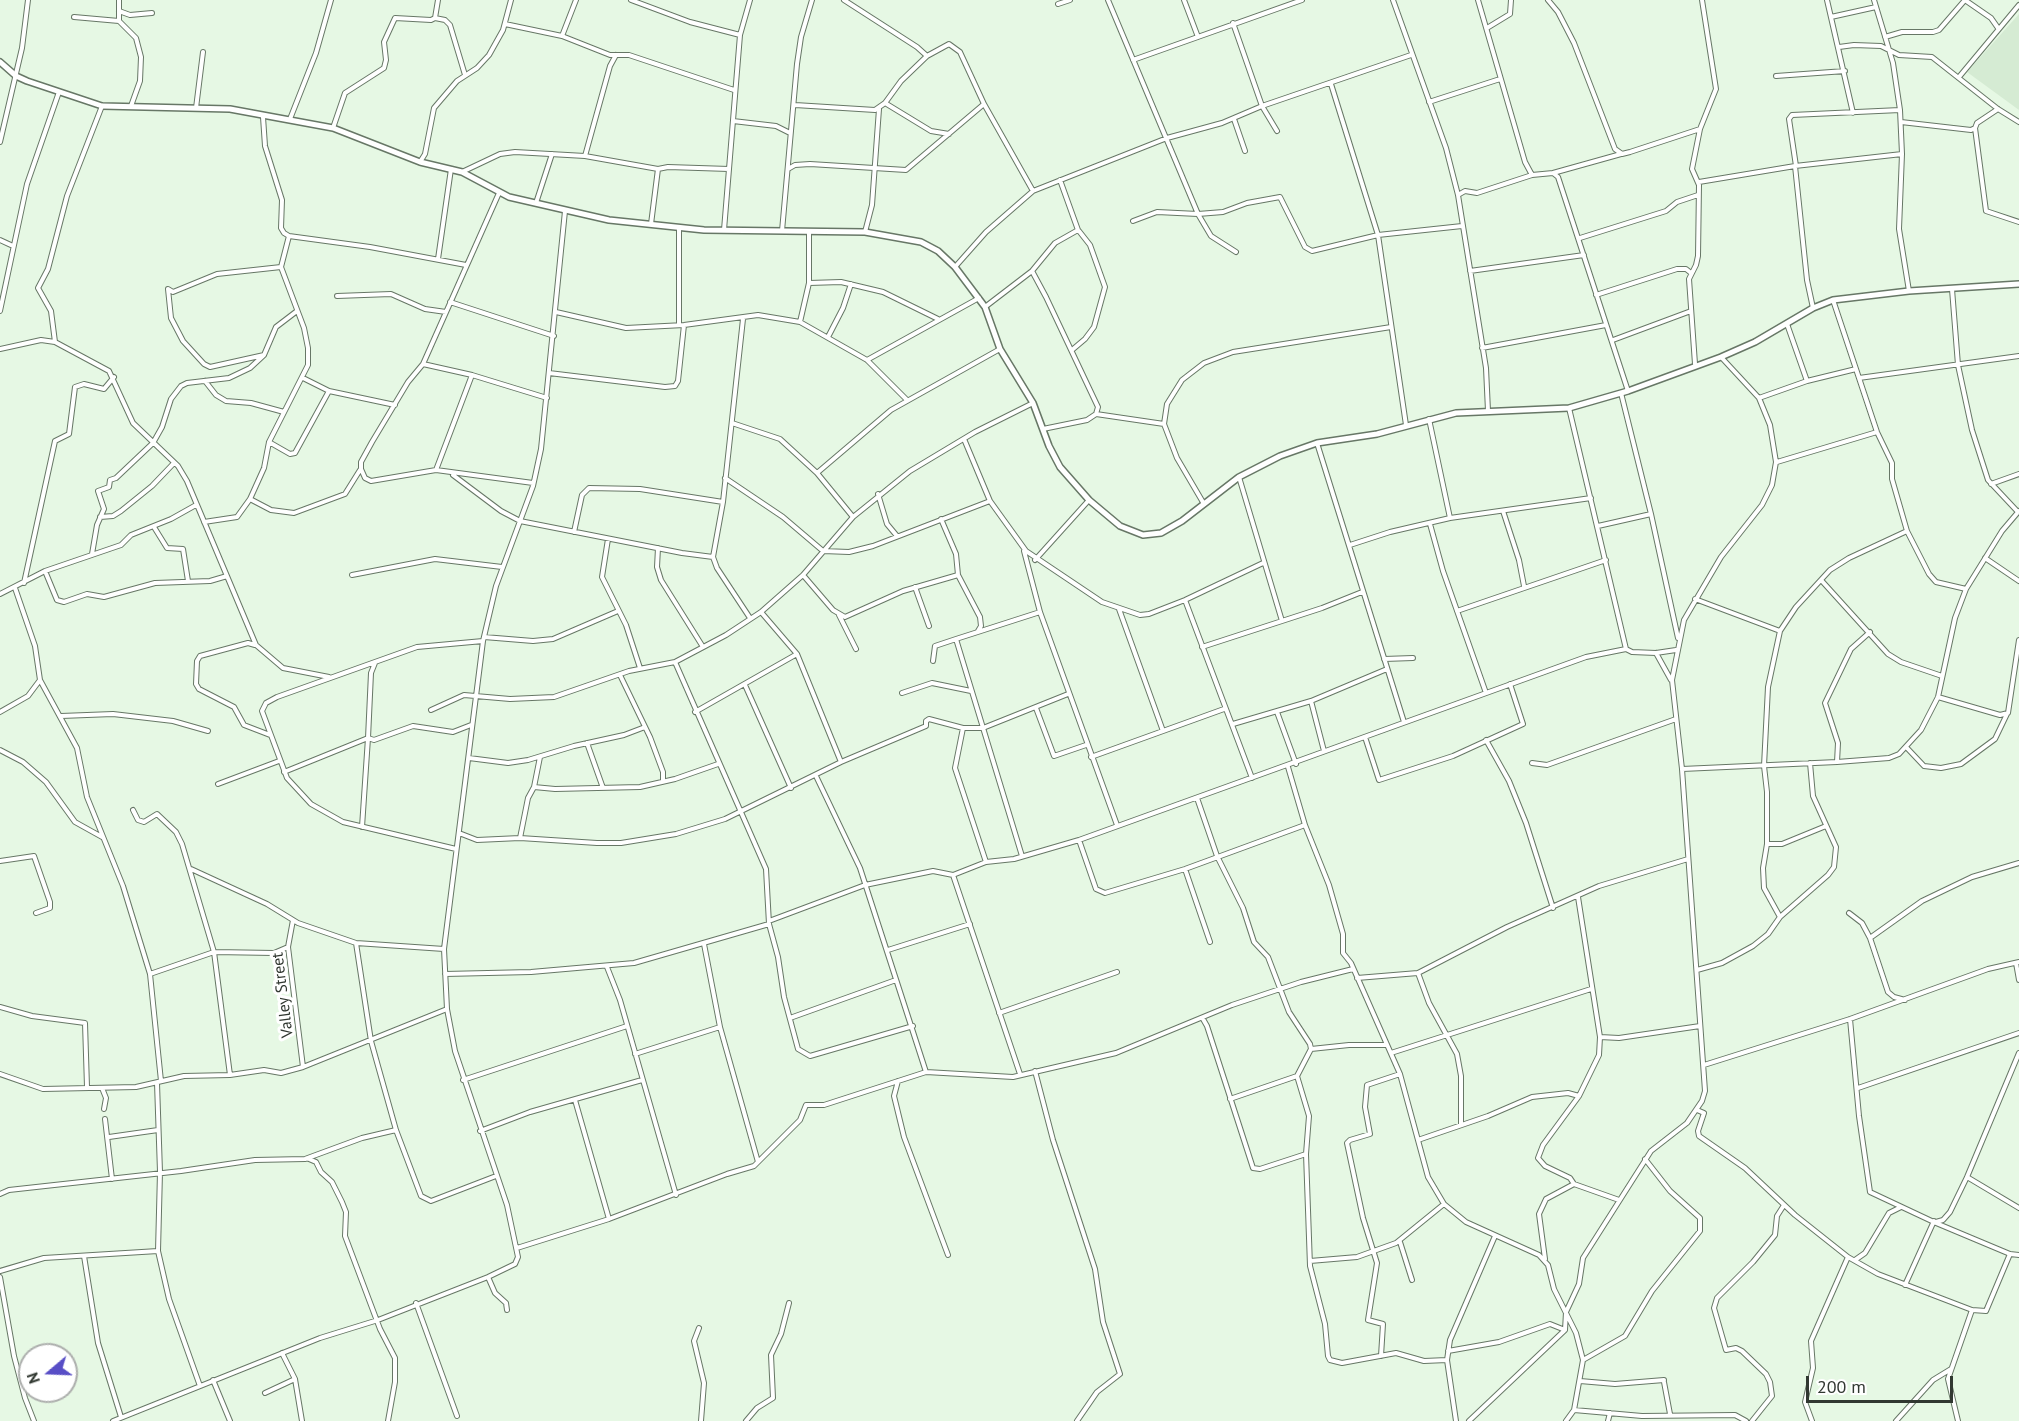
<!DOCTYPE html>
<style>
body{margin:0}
#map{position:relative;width:2019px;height:1421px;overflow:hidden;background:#e6f8e4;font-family:"PT Sans",sans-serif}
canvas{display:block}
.north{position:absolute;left:18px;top:1343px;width:60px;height:60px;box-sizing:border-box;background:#fff;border:2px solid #adafad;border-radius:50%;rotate:251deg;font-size:16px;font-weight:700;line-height:24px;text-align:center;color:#313831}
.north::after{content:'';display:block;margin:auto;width:21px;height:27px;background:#584ec6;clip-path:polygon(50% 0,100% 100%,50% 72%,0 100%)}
.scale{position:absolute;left:1806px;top:1376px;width:147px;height:27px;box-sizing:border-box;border:3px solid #313831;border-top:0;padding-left:8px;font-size:18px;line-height:21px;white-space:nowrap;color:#313831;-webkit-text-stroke:4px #fff;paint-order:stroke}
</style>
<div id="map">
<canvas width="2019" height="1421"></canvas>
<div class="north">N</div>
<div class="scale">200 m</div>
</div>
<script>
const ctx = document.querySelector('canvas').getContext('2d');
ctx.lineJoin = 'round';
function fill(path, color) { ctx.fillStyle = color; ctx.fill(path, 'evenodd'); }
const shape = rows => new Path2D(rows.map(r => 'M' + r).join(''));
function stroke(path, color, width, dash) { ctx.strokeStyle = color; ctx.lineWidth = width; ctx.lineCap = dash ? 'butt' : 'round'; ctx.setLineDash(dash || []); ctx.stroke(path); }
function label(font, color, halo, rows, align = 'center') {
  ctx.font = font + ' "PT Sans",sans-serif'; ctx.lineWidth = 6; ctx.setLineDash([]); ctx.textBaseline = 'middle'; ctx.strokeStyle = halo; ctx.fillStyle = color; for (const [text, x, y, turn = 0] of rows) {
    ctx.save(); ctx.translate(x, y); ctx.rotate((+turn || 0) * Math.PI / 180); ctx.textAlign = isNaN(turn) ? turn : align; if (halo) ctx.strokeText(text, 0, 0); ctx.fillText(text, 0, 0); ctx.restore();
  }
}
fill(shape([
 [2019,14,2019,110,1967,72]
]), '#d5ebd3');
const street = shape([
 [631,0,690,22,740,35],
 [844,0,917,47,927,56],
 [1108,0,1198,214,1223,212,1247,203,1280,197,1305,247,1312,251,1378,235,1462,226],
 [1184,0,1198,37],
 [1393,0,1446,148,1458,195,1486,368,1488,411],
 [1478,0,1525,162,1532,175],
 [1548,0,1558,12,1574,43,1615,149,1622,154,1630,152,1700,129],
 [1827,0,1853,113],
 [1874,0,1893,63,1900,110,1902,154,1899,229,1909,291],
 [1965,0,1991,18,1998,28],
 [1058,4,1070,0],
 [119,11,130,15,152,13],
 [74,17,119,21,136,38,141,57,140,81,131,106],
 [1831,17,1876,7],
 [435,18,445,20,450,25,465,75],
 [119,21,119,0],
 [1233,23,1262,106,1277,131],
 [505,24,562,36,610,55,629,55,734,90],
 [1487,28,1510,14,1511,0],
 [562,36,576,0],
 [1885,37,1902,32,1933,32,1939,30,1965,0],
 [1839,47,1854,45,1881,46,1899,55,1932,57,1998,109,2019,122],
 [1133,60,1302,0],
 [1776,76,1845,71],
 [1959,77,2019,5],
 [1331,84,1378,235,1406,425],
 [1429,102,1500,79],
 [885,103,931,131,949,134],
 [795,105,875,110,885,103,901,81,927,56,949,44,960,52,984,104],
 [196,108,203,52],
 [263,117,265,146,282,200,281,228,284,233,289,236,370,247,466,265],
 [290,119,316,53,331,0],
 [1234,119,1245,151],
 [733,121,776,126,790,133],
 [1901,122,1971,130,1975,128,1977,123,1998,109],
 [333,128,345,93,384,68,386,60,384,42,395,18,431,20,435,18,438,0],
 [1975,128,1986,211,2019,222],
 [0,142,22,48,28,0],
 [585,156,610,66,616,55],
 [420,162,425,154,434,108,457,81,477,68,489,55,503,30,511,0],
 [1795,166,1807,280,1813,308],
 [1796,166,1789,119,1792,115,1900,110],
 [788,169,795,165,810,164,906,170,984,104,1033,191],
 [462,172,500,154,515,152,585,156,658,169,668,167,729,169],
 [1553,173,1621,154],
 [1699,182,1795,166,1902,154],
 [499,193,423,364,408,382,372,442,361,462,361,469,365,478,371,481,436,470,533,483],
 [1458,195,1465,191,1477,193,1532,175,1553,173,1558,177,1628,391],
 [536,203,552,154],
 [1133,221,1157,212,1198,214,1211,236,1236,252],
 [651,224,658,169],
 [724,230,740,35,750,0],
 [782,231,797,64,801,37,812,0],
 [865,232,872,205,879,109],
 [1580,238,1666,211,1677,202,1698,195],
 [0,240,13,246],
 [438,259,451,169],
 [955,267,986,232,1033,191,1167,138,1222,123,1262,106,1411,55],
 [1032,271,1046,297,1098,407,1096,414,1087,420,1043,429],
 [1470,271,1584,255],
 [809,283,841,282,883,292,938,319],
 [1952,289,1958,365,1972,430,1988,480,2018,512],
 [1596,295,1677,269,1686,269,1691,273],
 [337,296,391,294,425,309,446,312],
 [450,302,554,336],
 [985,307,1032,271,1055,243,1078,230,1060,180],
 [0,311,27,184,59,92],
 [556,312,626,328,684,325,758,315,800,322,867,360,907,400],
 [743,319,723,502,713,557,717,568,750,618],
 [800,322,809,283,809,231],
 [1787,324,1807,381],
 [679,325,679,228],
 [828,337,843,308,851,284],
 [1613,340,1691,311],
 [55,342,51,311,38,288,48,269,67,196,102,106],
 [1482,348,1606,325],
 [0,349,41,340,55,342,109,371,133,423,178,466,187,481,256,645,283,668,329,677],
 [1072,350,1085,339,1094,327,1105,287,1090,245,1079,231],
 [264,355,210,367,204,364,183,341,171,318,168,289,173,292,217,274,281,267],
 [867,360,979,298],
 [423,364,472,375,436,470],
 [1695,364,1689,279,1696,265,1698,256,1699,185,1692,169,1700,129,1716,89,1702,0],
 [549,373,665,387,675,386,678,381,684,325],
 [472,375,547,398],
 [303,378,329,391,395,405],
 [1859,378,2019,356],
 [205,381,216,395,226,401,251,403,284,412],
 [1621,393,1651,514,1678,638],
 [1759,398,1807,381,1856,369],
 [1569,408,1626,649],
 [1096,414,1164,424],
 [1429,419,1450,518],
 [732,423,780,439,817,473,853,517],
 [964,439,990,501,1026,551,1102,602,1140,615,1149,614,1185,600,1263,563],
 [269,442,290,454,295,453,329,391],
 [1317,443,1404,722],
 [1777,462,1877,432],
 [817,473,891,410,1000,349],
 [453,475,501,511,520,521,682,553,713,557],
 [1239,477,1282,621],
 [725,478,783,517,823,551,849,552,873,546,990,501],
 [1991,484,2019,474],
 [878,494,887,524,897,536],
 [250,499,271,510,294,513,345,494,360,470],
 [1204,504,1177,458,1164,424,1167,404,1182,380,1204,363,1233,352,1391,327],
 [1503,511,1519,560,1524,586],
 [100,517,113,516,121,511,152,486,174,463],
 [941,519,956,554,958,575,980,617,981,626,978,631],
 [204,522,237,517,250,499,264,468,269,442,308,365,308,348,304,328,281,267,289,236],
 [1430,524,1443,571,1486,693],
 [1598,526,1651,514],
 [154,527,167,548,183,549,188,581],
 [1907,531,1929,574,1936,582,1966,589],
 [574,532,582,495,589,488,640,489,723,502],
 [608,539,602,577,626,625,640,668],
 [1350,545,1390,532,1450,518,1591,498],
 [658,548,657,567,661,580,703,647],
 [1024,551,1040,612,1117,825],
 [92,554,97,525,104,509,98,491,109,487,110,480,116,478,153,443,162,427,171,399,181,386,187,383,229,378,250,368,264,355,276,327,297,311],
 [1985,558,2019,581],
 [1035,560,1089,500],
 [45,571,57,600,64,602,87,594,104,597,155,583,210,581,227,576],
 [352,575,435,559,502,567],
 [803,575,833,610,845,617,903,591,958,575],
 [1821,580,1888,654,1901,662,1942,676],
 [24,583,55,441,69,434,75,387,84,384,104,389,114,377],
 [915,587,929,626],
 [15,588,35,646,40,680,77,748,87,797,123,886,150,974,161,1081],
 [0,594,45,571,121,545,131,535,171,519,196,505],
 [1695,599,1780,631],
 [1185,600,1252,778],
 [1119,609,1163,731],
 [1457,611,1606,560],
 [761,612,797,654,841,762],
 [839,615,856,649],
 [484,637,533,641,553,639,618,611],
 [255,645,248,643,200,656,197,661,196,684,199,689,234,707,244,725,270,735],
 [1202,647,1322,608,1362,592],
 [1656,653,1671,680],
 [1384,659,1413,658],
 [933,661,935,646,956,639],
 [675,662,766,869,769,924,778,957,784,997,798,1049,810,1056,913,1026],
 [620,675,650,737,663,772,663,781],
 [745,685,791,788],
 [902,693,932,683,971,691],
 [1938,697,2000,715,2008,713,2019,640],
 [1311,701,1324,751],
 [1036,708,1054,756,1086,745],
 [431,710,464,695,510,699,554,697,629,671,675,662,726,635,761,612,803,575,853,517,910,471,975,432,1033,403],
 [0,712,28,696,40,680],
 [695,712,797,654],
 [1277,712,1296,764],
 [61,716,113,714,173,721,208,731],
 [1233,724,1311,701,1387,669],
 [963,728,955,768,986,862],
 [1365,737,1379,780,1453,756,1523,724,1510,684],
 [1486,740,1509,781,1526,823,1553,908],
 [587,743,603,788],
 [1907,748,1924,766,1941,768,1961,764,1995,739,2007,714],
 [0,750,23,762,46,782,75,822,102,837],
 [540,757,534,787,555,789,640,787,675,779,718,764],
 [1091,757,1224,709],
 [469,758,508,763,528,760,574,746,624,735,645,727],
 [1837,762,1838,743,1825,703,1851,649,1870,632],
 [1532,763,1547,765,1676,719],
 [1288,767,1305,825,1329,885,1343,934,1343,953,1351,963,1400,1074,1428,1177,1444,1204,1466,1222,1539,1255,1548,1265,1554,1289,1576,1333,1583,1360,1574,1410,1566,1421],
 [1682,769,1837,762,1889,758,1899,754,1921,730,1938,697,1955,618,1966,589,2002,531,2019,511],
 [284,772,368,738,371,673,375,663],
 [816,776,860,868,926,1072],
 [218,784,279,761],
 [1197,798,1217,856,1243,908,1254,942,1268,957,1289,1012,1310,1044,1311,1049,1297,1076,1309,1116,1306,1154,1310,1266,1325,1324,1328,1356,1330,1360,1342,1363,1396,1353,1424,1361,1447,1360],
 [133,810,138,820,144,822,157,814,176,832,182,844,214,952,230,1075],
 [362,827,368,738,374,740,413,726,453,732,471,725],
 [459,833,477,840,520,838,597,843,621,843,676,834,725,819,841,762,926,726,926,721,929,719,963,728,983,728,1068,694],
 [520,838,528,798,534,787],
 [1079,840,1096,889,1105,893,1185,869,1305,825],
 [1767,844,1782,844,1826,826],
 [456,849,343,822,311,804,287,778,262,711,266,703,277,697,417,647,483,641],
 [1022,856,956,639,1040,612],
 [0,861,34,856,50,902,50,908,36,913],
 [191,869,267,904,298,923,356,943,444,949],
 [1185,869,1210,942],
 [953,875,986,862,1014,859,1079,840,1586,657,1626,649,1632,652,1656,653,1676,650],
 [1849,913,1862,923,1870,938,1888,992,1894,997,1905,1000],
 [1780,917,1764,888,1763,868,1767,844,1767,792,1764,766,1768,687,1780,631,1796,607,1830,570,1849,558,1907,531,1892,479,1892,463,1877,432,1833,300],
 [293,920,288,947,303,1067],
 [769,921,865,885,933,871,953,875,1020,1074],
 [1870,938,1922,901,1972,877,2019,863],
 [356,943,371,1041,396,1130,421,1196,431,1201,496,1176],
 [888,950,970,924],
 [2016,963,2019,980],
 [607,967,620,1000,676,1195],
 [1697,970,1722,963,1753,946,1768,934,1780,917,1828,875,1834,867,1836,847,1813,796,1810,763],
 [1418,973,1429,1003,1457,1054,1461,1076,1461,1124],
 [150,974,214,952,274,953,288,947],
 [445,974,531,972,634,963,769,924],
 [1357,978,1418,973,1507,927,1599,886,1688,859],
 [0,1007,32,1016,85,1023,87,1087],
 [999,1013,1117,972],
 [790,1018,896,980],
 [1203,1019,1207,1026,1253,1168,1260,1169,1306,1154],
 [1850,1019,1859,1116,1870,1192,1936,1223,2010,1254,2019,1255],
 [720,1027,758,1162],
 [1600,1037,1619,1038,1700,1026],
 [1311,1049,1349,1045,1387,1045],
 [1391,1053,1591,989],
 [635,1054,720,1027,704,944],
 [1704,1065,1850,1019,1988,969,2019,962],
 [1035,1071,1053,1140,1095,1269,1103,1322,1120,1374,1097,1392,1077,1421],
 [0,1074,43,1089,136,1087,184,1076,230,1075,264,1070,281,1073,303,1067,447,1009],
 [463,1080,627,1026],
 [898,1081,894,1096,904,1137,948,1255],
 [157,1083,160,1172,158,1251,169,1299,200,1386],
 [102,1088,106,1098,104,1109],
 [1858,1088,2019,1033],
 [1230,1099,1297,1076],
 [575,1100,609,1219],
 [1697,1110,1704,1113,1698,1131,1699,1136,1745,1168,1795,1215,1848,1257,1878,1274,1972,1310,1986,1311,2010,1254],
 [105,1119,112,1179],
 [480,1131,530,1112,642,1080],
 [109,1137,158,1130],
 [1418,1140,1488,1116,1532,1097,1568,1093,1579,1096],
 [309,1159,316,1162,321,1172,332,1182,342,1202,346,1212,345,1236,380,1329,395,1358,395,1382,388,1421],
 [1967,1177,2019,1208],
 [1574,1184,1570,1178,1545,1166,1538,1158,1543,1145,1579,1096,1599,1055,1600,1037,1578,897],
 [0,1194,9,1190,181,1171,255,1160,305,1159,362,1138,396,1130],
 [1936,1222,1943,1220,1950,1212,1967,1177,2019,1053],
 [1400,1242,1412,1280],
 [517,1248,609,1219,727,1174,754,1166,800,1120,806,1105,824,1105,926,1072,1013,1077,1116,1053,1232,1005,1301,982,1353,969],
 [84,1256,98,1343,121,1417],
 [1545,1259,1539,1214,1546,1199,1574,1184,1619,1200],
 [1855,1260,1865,1253,1889,1213,1901,1207],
 [1310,1261,1357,1257,1396,1243,1444,1204],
 [0,1271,44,1258,158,1251],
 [0,1277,14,1356,25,1398,34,1421],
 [488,1277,495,1293,506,1303,507,1310],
 [1905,1285,1934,1221],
 [416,1303,457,1416],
 [699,1328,694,1341,704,1383,701,1421],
 [1448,1351,1499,1342,1550,1324,1565,1330],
 [282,1353,295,1379,302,1421],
 [1381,1356,1383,1324,1368,1320,1377,1263,1363,1218,1347,1143,1350,1140,1370,1134,1365,1107,1367,1085,1400,1074],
 [1583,1360,1625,1336,1652,1291,1700,1231,1700,1218,1670,1191,1645,1159],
 [213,1380,230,1421],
 [1580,1381,1615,1384,1664,1380],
 [1664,1382,1670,1414],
 [265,1393,295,1379],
 [1574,1410,1642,1416,1735,1415,1746,1421],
 [113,1421,320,1338,378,1320,488,1277,515,1264,518,1257,507,1205,455,1051,447,1009,444,949,483,641,496,586,533,486,541,449,565,211],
 [746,1421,757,1408,773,1398,771,1355,781,1334,789,1303],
 [1456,1421,1447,1360,1450,1340,1495,1236],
 [1469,1421,1565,1330,1566,1312,1579,1284,1583,1258,1651,1151,1687,1123,1702,1101,1705,1091,1682,769,1672,680,1684,620,1721,557,1762,505,1772,485,1776,462,1770,425,1759,398,1721,357],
 [1608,1421,1610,1413],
 [1752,1421,1772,1396,1770,1382,1766,1374,1742,1351,1736,1348,1726,1350,1714,1308,1717,1298,1753,1262,1775,1235,1777,1216,1784,1205],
 [1812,1421,1805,1402,1813,1368,1811,1341,1848,1257],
 [1896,1421,1933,1380,1951,1369],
 [1958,1421,1948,1379,1972,1310]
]);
const secondary = shape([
 [0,62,16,76,27,81,102,106,230,109,333,128,420,162,462,172,509,197,609,220,704,230,865,232,921,242,938,251,955,267,985,307,1000,349,1033,403,1049,446,1060,467,1089,500,1120,526,1143,535,1161,533,1182,521,1239,477,1280,456,1317,443,1377,434,1456,413,1569,408,1628,391,1721,357,1755,342,1813,308,1833,300,1909,291,2019,284]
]);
stroke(street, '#677766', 6);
stroke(secondary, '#677766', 8);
stroke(street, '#fff', 4);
stroke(secondary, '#fff', 5);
label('16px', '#313831', '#fff', [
 ["Valley Street",283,995,-97]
]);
</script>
